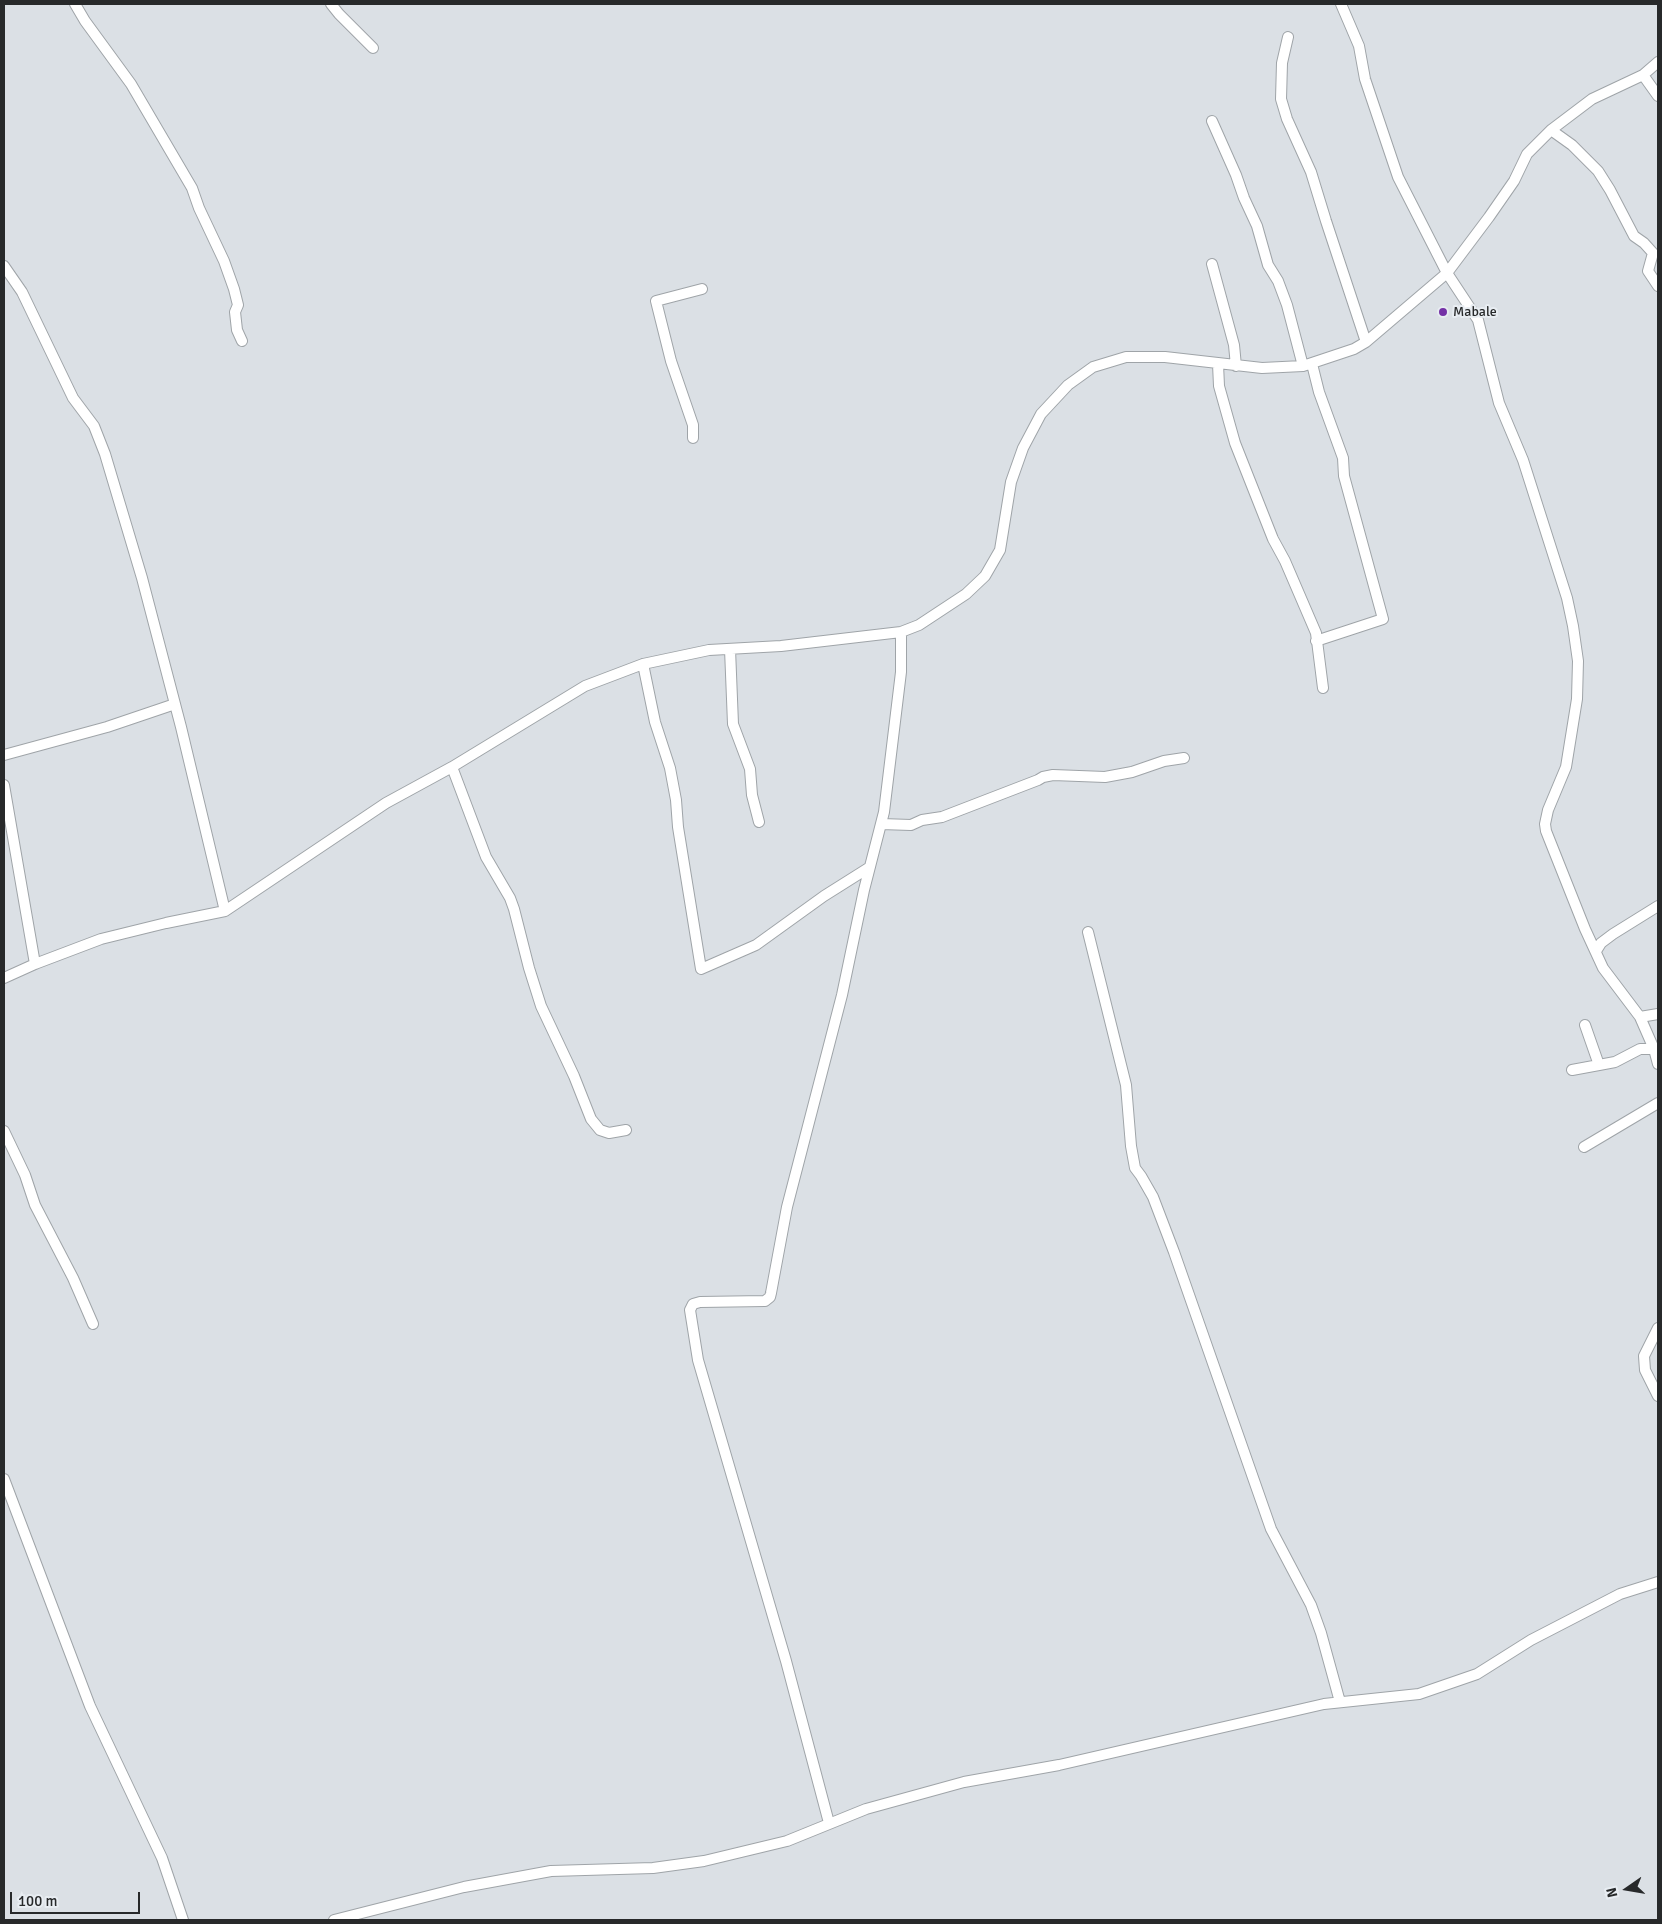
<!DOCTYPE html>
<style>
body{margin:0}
#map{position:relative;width:1662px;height:1924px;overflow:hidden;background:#dbe0e5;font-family:Signika,sans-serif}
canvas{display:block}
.frame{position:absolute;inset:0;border:5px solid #27292a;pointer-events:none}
.north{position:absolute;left:1602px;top:1864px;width:50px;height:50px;-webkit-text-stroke:4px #e8edf2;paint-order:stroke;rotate:257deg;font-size:14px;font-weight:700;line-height:20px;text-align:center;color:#27292a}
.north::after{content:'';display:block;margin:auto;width:18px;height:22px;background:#27292a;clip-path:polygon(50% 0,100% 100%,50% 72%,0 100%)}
.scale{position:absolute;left:10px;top:1892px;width:130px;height:22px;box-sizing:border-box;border:2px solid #27292a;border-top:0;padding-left:6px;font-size:15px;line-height:18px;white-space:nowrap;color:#27292a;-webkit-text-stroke:4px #e8edf2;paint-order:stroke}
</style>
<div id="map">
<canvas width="1662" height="1924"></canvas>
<div class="frame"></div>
<div class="north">N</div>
<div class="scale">100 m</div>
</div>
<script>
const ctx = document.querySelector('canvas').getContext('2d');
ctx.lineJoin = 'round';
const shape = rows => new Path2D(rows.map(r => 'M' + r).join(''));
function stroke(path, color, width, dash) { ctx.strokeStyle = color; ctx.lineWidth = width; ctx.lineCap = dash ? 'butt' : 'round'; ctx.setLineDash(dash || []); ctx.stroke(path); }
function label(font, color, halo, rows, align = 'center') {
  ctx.font = font + ' Signika,sans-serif'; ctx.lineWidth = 4; ctx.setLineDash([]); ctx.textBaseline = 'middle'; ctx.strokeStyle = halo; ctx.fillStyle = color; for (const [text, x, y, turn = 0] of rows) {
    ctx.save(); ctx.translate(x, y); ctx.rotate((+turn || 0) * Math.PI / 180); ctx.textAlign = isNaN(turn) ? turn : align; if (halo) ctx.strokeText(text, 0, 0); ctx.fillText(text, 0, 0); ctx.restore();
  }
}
const minor = shape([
 [75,4,85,21,131,84,192,188,199,208,224,261,234,289,238,305,235,312,237,330,242,341],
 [331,4,339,14,373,48],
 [1341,4,1359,46,1365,79,1398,177,1447,273,1478,320,1499,403,1523,460,1567,598,1573,626,1578,661,1577,699,1566,767,1548,810,1545,824,1546,831,1585,929,1603,968,1640,1017,1654,1049,1658,1064],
 [1288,37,1282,63,1281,99,1287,119,1311,172,1326,221,1366,342],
 [1643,75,1658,96],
 [1212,121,1236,175,1244,198,1257,226,1268,265,1278,281,1287,305,1303,366],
 [1551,130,1572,145,1598,171,1610,190,1634,236,1644,243,1653,253,1648,271,1658,286],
 [1212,264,1234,345,1236,366],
 [4,266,22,292,73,398,94,426,105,454,142,578,181,727,225,911],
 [1218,364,1219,386,1235,443,1273,539,1285,561,1316,633,1323,688],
 [1312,364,1319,392,1343,458,1344,476,1383,619,1316,641],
 [693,438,693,425,671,361,656,301,702,289],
 [730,649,733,724,750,769,752,795,759,822],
 [643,664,655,722,670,768,676,800,678,827,701,969,756,945,824,896,870,867],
 [4,755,107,727,175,704],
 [452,767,486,857,510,898,514,909,529,968,541,1006,574,1076,591,1119,600,1130,609,1133,626,1130],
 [4,785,35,964],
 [881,824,911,825,922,820,942,817,1038,780,1043,777,1053,775,1105,777,1132,772,1164,761,1184,758],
 [1088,932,1126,1085,1131,1146,1135,1168,1141,1176,1153,1197,1174,1252,1271,1529,1311,1605,1321,1633,1340,1702],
 [1596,951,1601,943,1613,934,1658,906],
 [4,978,35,964,101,939,166,923,225,911,386,803,452,767,585,686,643,664,709,650,781,646,901,632,919,625,966,594,985,576,1000,550,1011,482,1023,448,1041,414,1068,385,1093,367,1126,357,1165,357,1262,368,1303,366,1354,349,1366,342,1447,273,1489,217,1514,181,1527,154,1551,130,1592,99,1643,75,1658,62],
 [1640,1017,1658,1014],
 [1585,1025,1599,1065,1615,1062,1640,1049,1654,1049],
 [1572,1070,1599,1065],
 [4,1131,25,1175,35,1205,73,1278,93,1324],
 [1584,1147,1658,1103],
 [1658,1328,1644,1356,1645,1370,1658,1396],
 [4,1479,90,1706,162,1858,183,1920],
 [829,1823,786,1661,698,1360,690,1310,693,1304,700,1302,765,1301,770,1297,771,1293,787,1207,842,995,864,890,884,812,901,672,901,632],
 [334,1920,464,1887,551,1871,653,1868,704,1861,787,1841,866,1809,964,1782,1059,1765,1324,1704,1419,1694,1477,1674,1531,1640,1620,1594,1658,1582]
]);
stroke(minor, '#9fa4a8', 12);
stroke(minor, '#fff', 10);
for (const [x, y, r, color] of [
 [1443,312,5,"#7431a6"]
]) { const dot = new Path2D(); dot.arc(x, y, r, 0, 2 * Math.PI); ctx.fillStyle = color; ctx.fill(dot); stroke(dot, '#e8edf2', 2); }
label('14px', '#27292a', '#e8edf2', [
 ["Mabale",1453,312]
], 'left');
</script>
